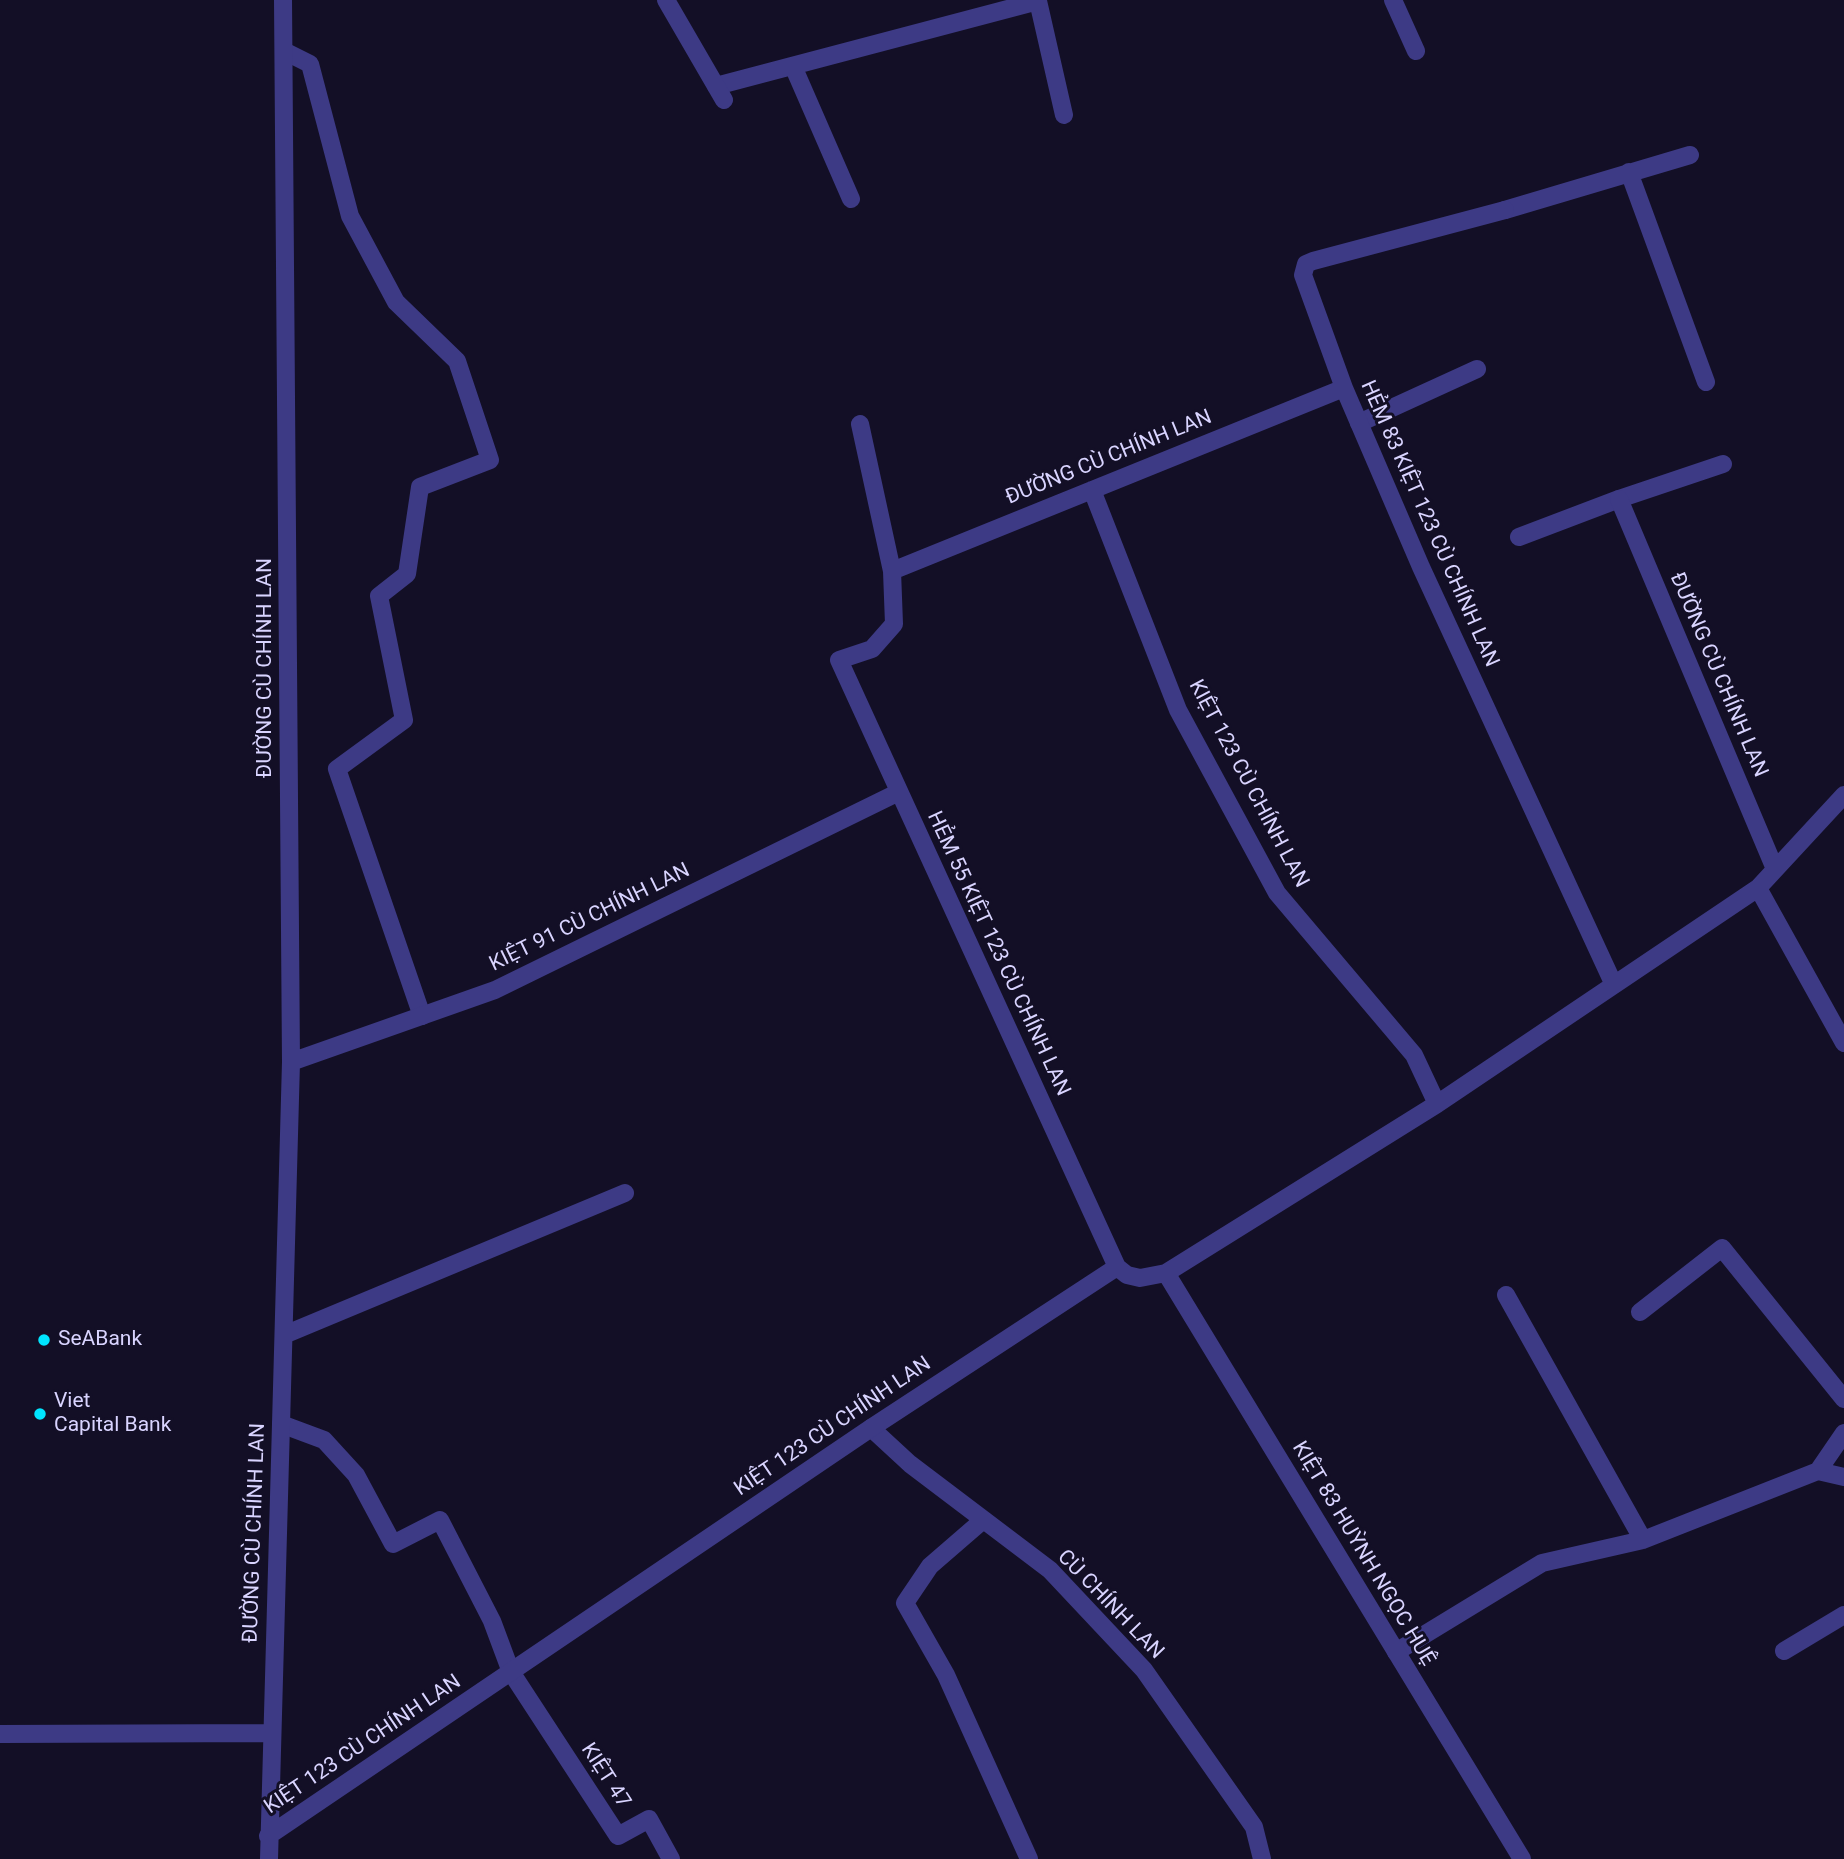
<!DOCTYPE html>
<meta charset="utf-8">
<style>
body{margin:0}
canvas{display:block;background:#130f26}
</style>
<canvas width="1844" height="1859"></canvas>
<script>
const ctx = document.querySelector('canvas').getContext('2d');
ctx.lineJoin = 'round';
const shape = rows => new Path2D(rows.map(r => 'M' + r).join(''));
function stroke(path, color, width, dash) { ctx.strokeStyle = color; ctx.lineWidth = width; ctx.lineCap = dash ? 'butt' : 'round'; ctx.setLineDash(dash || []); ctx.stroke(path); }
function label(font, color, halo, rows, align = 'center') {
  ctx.font = font + ' Roboto,sans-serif'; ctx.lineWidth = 6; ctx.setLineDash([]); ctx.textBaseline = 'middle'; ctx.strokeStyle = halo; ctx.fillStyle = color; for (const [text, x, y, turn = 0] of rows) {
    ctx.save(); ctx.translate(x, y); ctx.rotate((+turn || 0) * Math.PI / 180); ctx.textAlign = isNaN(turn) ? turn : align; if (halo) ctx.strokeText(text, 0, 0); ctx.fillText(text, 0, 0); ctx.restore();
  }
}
stroke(shape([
 [1393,0,1416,51],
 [284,51,310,64,350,216,396,302,457,361,490,460,420,487,407,574,379,596,404,720,337,769,422,1016],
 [793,66,851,199],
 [716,86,1038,1,1064,115],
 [1629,172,1706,382],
 [1505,210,1690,155],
 [1359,423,1477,369],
 [1519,537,1619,499,1723,464],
 [1506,1295,1643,1540],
 [1640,1312,1722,1248,1844,1399],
 [281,1424,324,1440,356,1475,393,1544,440,1520,492,1621,511,1672,618,1836,649,1819,671,1859],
 [871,1428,910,1464,1050,1570,1144,1670,1254,1827,1262,1859],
 [1818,1471,1844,1433],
 [1818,1471,1844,1477],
 [982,1521,930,1566,905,1603,946,1675,1029,1859],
 [1784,1651,1844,1615],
 [1396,1652,1542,1563,1643,1540,1818,1471]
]), '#3d3a85', 18);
stroke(shape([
 [666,0,724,100],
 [1505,210,1313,261,1306,264,1303,275,1344,388,1421,567,1614,985],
 [860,424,892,571,894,624,872,649,839,660,1117,1267],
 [1092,490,1178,710,1277,893,1414,1055,1437,1104],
 [1619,499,1775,869],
 [892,571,1344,388],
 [1758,888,1844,1043],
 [291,1062,495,990,899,792],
 [1166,1273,1522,1859],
 [284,1335,625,1193],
 [0,1734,272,1733],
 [268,1836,871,1428,1117,1267,1127,1275,1140,1278,1166,1273,1437,1104,1758,888,1844,795],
 [269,1859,291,1062,283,0]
]), '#3d3a85', 18);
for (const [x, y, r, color] of [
 [44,1340,7,"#00e5ff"],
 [40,1414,7,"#00e5ff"]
]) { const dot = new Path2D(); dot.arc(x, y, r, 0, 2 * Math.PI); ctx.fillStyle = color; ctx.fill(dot); stroke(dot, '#130f26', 2.5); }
label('21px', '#d9d4ff', '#130f26', [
 ["ĐƯỜNG CÙ CHÍNH LAN",1109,458,-22],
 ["HẺM 83 KIỆT 123 CÙ CHÍNH LAN",1429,524,66],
 ["ĐƯỜNG CÙ CHÍNH LAN",266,668,-90],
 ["ĐƯỜNG CÙ CHÍNH LAN",1718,675,67],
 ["KIỆT 123 CÙ CHÍNH LAN",1248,784,62],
 ["KIỆT 91 CÙ CHÍNH LAN",590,918,-26],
 ["HẺM 55 KIỆT 123 CÙ CHÍNH LAN",998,954,65],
 ["KIỆT 123 CÙ CHÍNH LAN",833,1427,-34],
 ["ĐƯỜNG CÙ CHÍNH LAN",255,1533,-88],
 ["KIỆT 83 HUỲNH NGỌC HUỆ",1363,1554,59],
 ["CÙ CHÍNH LAN",1110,1605,46],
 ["KIỆT 123 CÙ CHÍNH LAN",363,1745,-34],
 ["KIỆT 47",605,1776,57]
]);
label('21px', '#d9d4ff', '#130f26', [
 ["SeABank",58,1340],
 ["Viet",54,1402],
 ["Capital Bank",54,1426]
], 'left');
</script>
